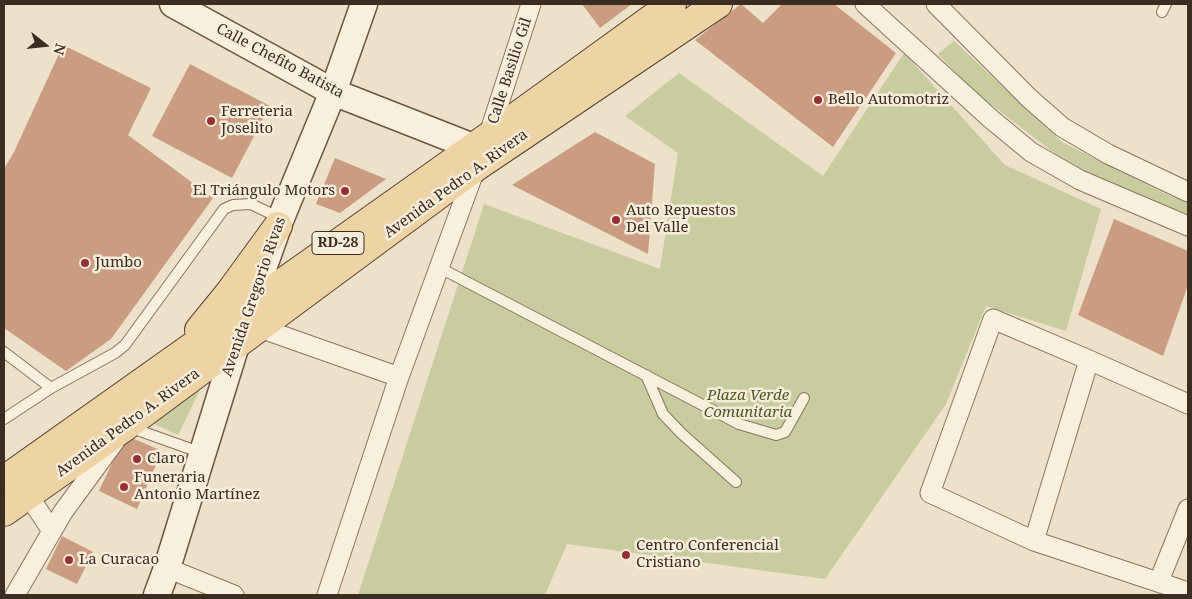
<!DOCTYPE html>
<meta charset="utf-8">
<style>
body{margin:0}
#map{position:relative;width:1192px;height:599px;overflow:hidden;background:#eee1ca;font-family:"Noto Serif",serif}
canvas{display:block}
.frame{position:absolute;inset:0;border:5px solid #3b2d21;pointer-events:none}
.north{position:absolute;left:20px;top:20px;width:50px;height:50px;-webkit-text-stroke:4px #f5ecd9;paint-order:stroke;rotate:106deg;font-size:14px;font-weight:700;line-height:20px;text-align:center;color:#3b2d21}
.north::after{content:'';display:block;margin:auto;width:18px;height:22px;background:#3b2d21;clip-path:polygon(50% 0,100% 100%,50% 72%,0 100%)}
</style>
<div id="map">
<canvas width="1192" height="599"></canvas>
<div class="frame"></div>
<div class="north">N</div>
</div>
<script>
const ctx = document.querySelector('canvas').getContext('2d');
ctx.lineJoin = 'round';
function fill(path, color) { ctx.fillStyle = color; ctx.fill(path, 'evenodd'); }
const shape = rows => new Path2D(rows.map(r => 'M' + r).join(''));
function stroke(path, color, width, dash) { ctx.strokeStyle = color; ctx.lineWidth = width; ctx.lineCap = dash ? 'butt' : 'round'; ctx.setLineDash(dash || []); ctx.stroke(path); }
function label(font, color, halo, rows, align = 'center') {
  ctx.font = font + ' "Noto Serif",serif'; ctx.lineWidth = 5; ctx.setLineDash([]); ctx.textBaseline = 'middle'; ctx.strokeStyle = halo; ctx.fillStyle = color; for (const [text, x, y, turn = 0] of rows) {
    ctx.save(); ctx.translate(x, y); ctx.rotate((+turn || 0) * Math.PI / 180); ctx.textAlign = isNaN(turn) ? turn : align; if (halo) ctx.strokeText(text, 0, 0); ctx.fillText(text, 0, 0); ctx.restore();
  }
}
fill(shape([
 [954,41,1062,142,1170,196,1188,202,1188,219,1066,162,975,92,938,54],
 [904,53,1005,165,1101,209,1066,331,986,306,946,404,825,579,567,544,545,595,358,595,484,204,660,269,678,153,625,116,679,73,823,176],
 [200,390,178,435,148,421]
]), '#c9cc9e');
fill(shape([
 [582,4,632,4,600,28],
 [741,4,763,23,782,4,834,4,896,53,833,147,695,40],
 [63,45,151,88,128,135,213,198,111,339,66,371,4,328,4,169,14,152],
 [190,64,270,106,232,178,152,136],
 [595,132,655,164,648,254,512,185],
 [335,158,386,179,340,213,316,204],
 [1114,219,1188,251,1188,285,1163,356,1078,315],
 [125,435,162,451,137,509,99,491],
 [62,536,93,552,77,584,46,569]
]), '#ca9c81');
const lane = shape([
 [1162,12,1166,4],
 [440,268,739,424,776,435,785,432,804,398],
 [4,352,51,388],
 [646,375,663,414,681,433,736,482],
 [4,419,51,388,115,353,125,345,224,209,233,205,251,204,280,218],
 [129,427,202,453]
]);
const street = shape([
 [865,4,991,119,1031,152,1080,180,1188,226],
 [936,4,1029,98,1062,127,1108,154,1188,192],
 [488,137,531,4],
 [260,328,399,377],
 [1188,404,1089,360,993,319,930,493,1034,541,1188,592],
 [28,495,52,531],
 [1034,541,1089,360],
 [167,568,234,595],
 [1159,581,1188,509],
 [15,595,63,512,115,441],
 [327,595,399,377,476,167]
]);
const secondary = shape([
 [173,4,333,92,473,147],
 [157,595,167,568,236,345,281,218,333,92,364,4]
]);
const primary = shape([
 [199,330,230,292,278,226],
 [4,480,488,137,672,4],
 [4,512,126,426,476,167,718,4]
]);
stroke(lane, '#8a745f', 12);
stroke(street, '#8a745f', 21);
stroke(secondary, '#6c5541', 29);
stroke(primary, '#584232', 30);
stroke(lane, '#f8efdd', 10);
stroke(street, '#f8efdd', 19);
stroke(secondary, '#f8efdd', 26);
stroke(primary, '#eed4a4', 28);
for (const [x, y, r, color] of [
 [818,100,5,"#973036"],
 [211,121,5,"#973036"],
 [345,191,5,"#973036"],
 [616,220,5,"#973036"],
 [85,263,5,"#973036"],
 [137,459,5,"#973036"],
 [124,487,5,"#973036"],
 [626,555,5,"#973036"],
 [69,560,5,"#973036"]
]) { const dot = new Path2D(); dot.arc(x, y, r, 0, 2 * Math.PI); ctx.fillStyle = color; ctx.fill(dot); stroke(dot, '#f5ecd9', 2); }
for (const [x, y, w] of [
 [338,243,52]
]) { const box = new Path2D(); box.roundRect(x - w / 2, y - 11.5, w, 23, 4); ctx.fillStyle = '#f5ecd9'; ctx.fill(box); stroke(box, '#3b2d21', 1); }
label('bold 14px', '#3b2d21', null, [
 ["RD-28",338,243]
]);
label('15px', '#3b2d21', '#f5ecd9', [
 ["Calle Chefito Batista",280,61,28],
 ["Calle Basilio Gil",510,71,-72],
 ["Avenida Pedro A. Rivera",456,184,-36],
 ["Avenida Gregorio Rivas",254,297,-71],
 ["Avenida Pedro A. Rivera",128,423,-36]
]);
label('15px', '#3b2d21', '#f5ecd9', [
 ["Bello Automotriz",828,100],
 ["Ferreteria",221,112],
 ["Joselito",221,129],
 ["El Triángulo Motors",335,191,"right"],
 ["Auto Repuestos",626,211],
 ["Del Valle",626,228],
 ["Jumbo",95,263],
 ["Claro",147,459],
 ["Funeraria",134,478],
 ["Antonio Martínez",134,495],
 ["Centro Conferencial",636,546],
 ["Cristiano",636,563],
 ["La Curacao",79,560]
], 'left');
label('italic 15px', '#4d5729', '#f5ecd9', [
 ["Plaza Verde",748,396],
 ["Comunitaria",748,413]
]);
</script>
